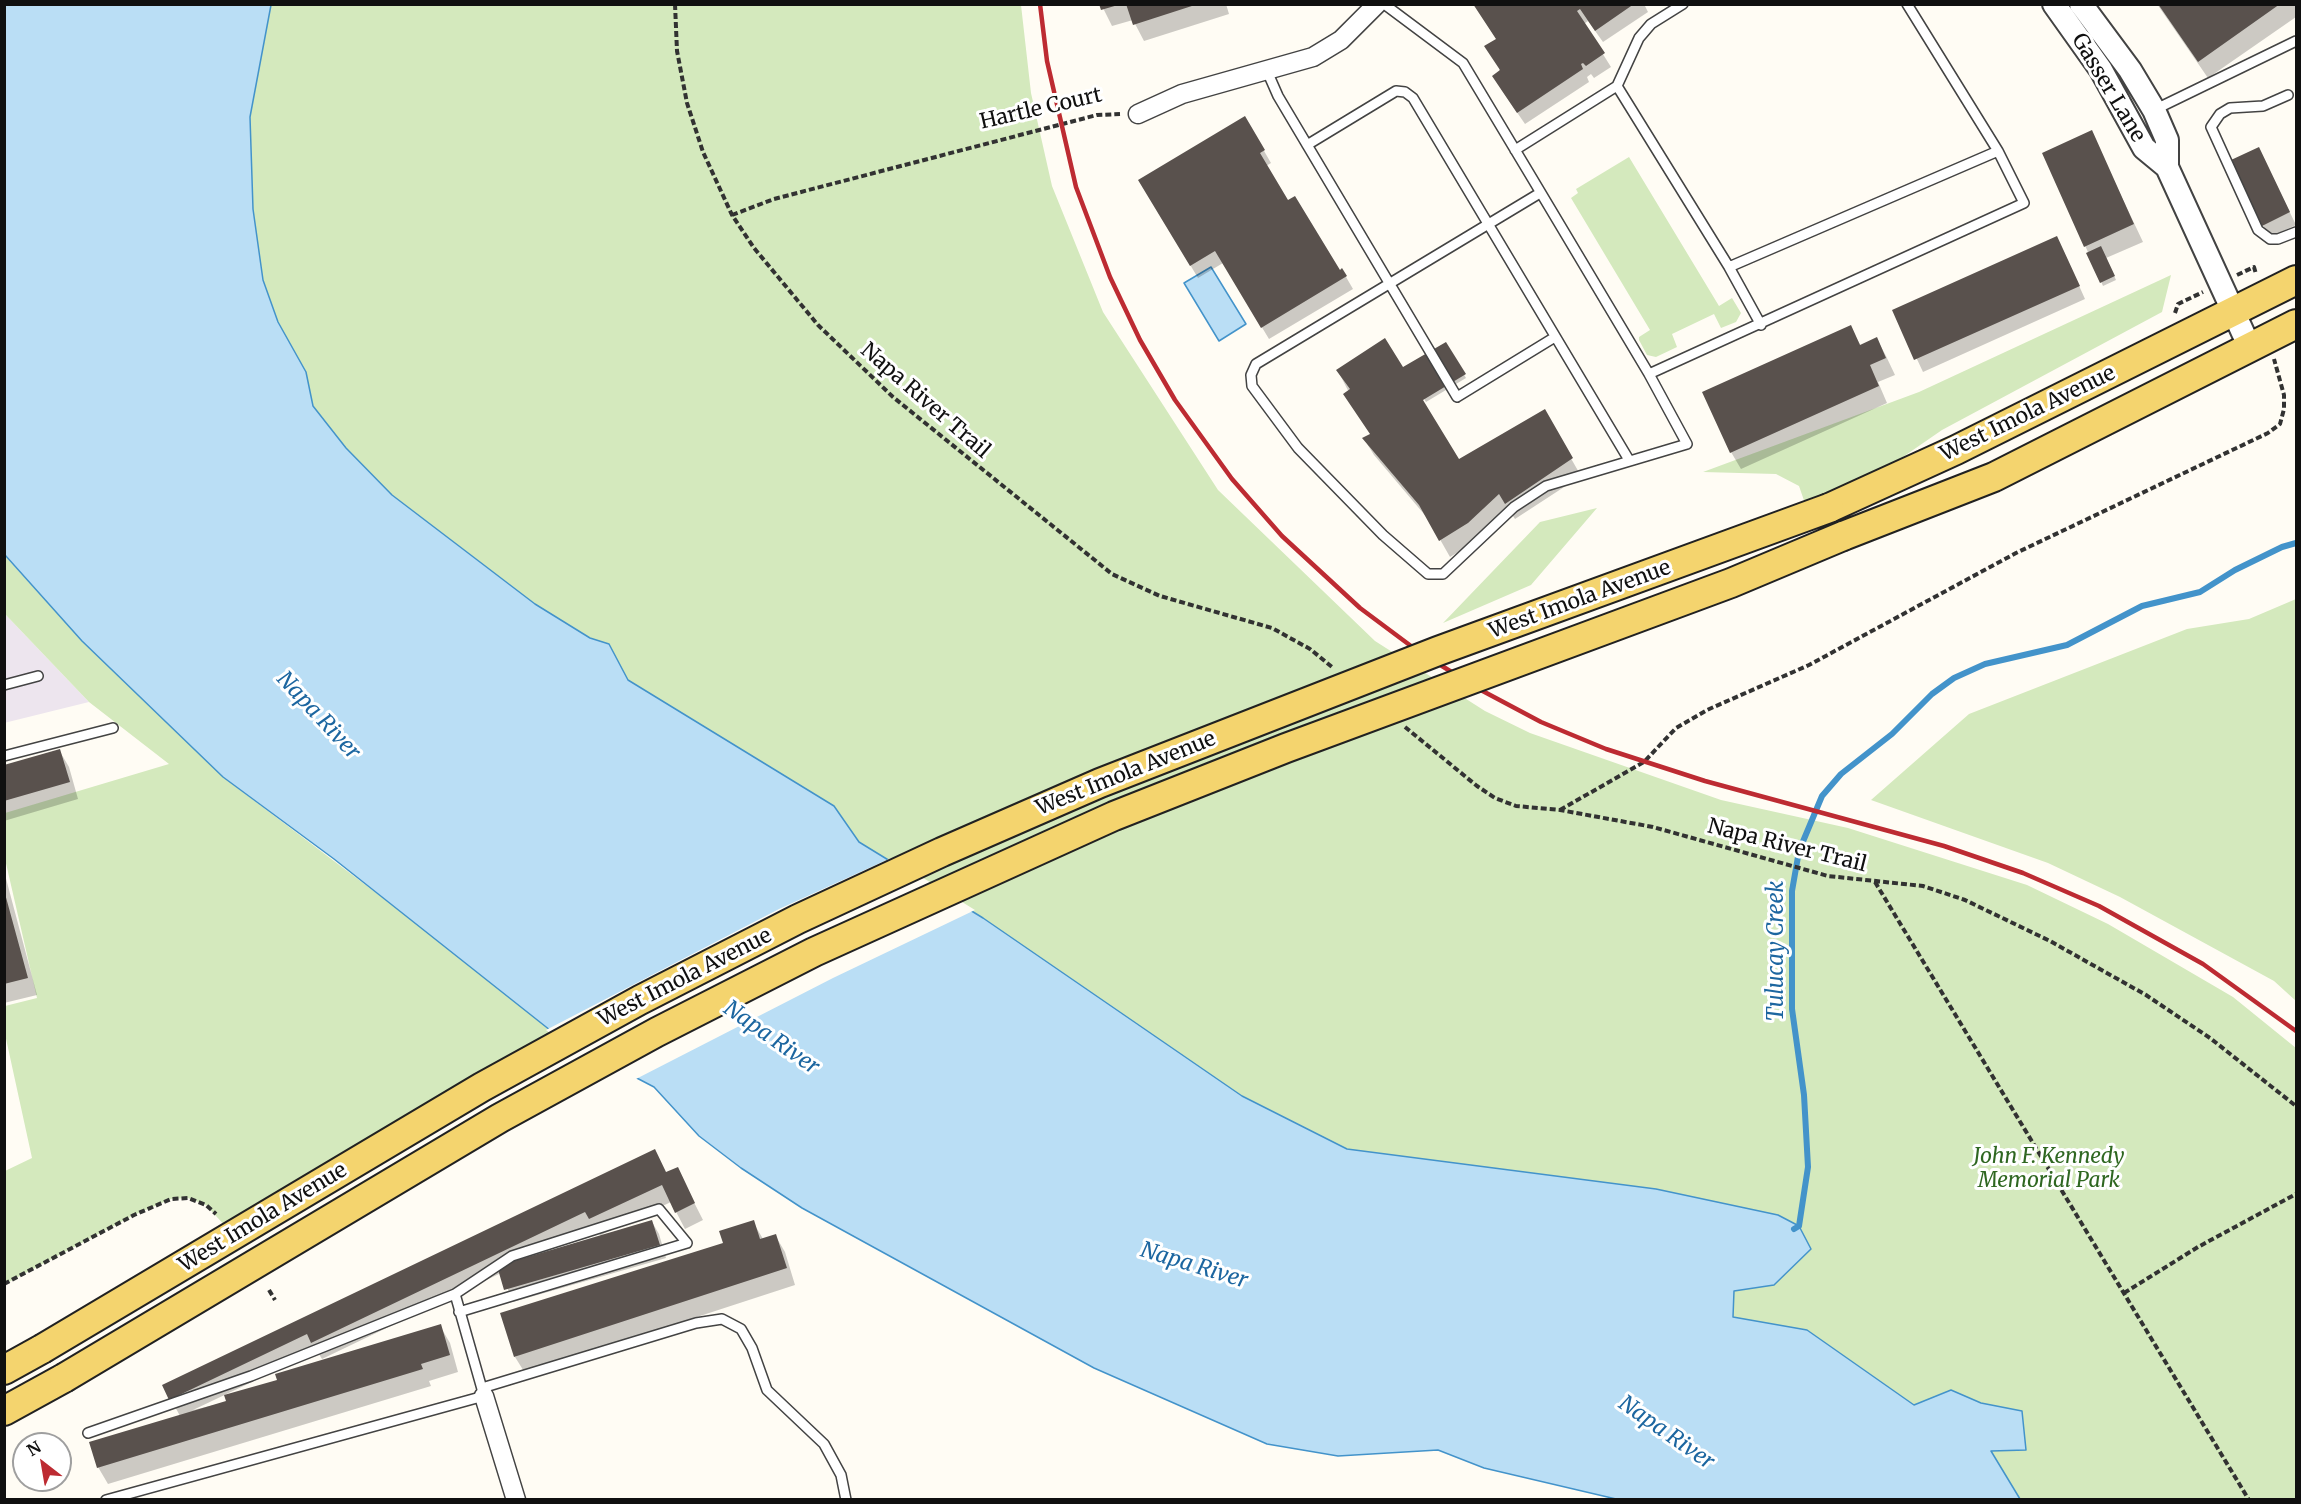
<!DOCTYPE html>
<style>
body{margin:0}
#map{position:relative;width:2301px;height:1504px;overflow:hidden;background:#fffcf4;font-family:Merriweather,serif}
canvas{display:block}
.frame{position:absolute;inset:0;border:6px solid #101010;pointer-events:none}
.north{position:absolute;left:12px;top:1432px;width:60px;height:60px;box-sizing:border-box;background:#fff;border:2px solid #9f9f9f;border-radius:50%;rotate:329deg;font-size:16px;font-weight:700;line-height:24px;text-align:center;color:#101010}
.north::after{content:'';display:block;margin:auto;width:21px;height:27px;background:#bd2b32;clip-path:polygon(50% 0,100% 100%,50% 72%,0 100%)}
</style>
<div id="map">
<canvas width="2301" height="1504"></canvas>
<div class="frame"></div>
<div class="north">N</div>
</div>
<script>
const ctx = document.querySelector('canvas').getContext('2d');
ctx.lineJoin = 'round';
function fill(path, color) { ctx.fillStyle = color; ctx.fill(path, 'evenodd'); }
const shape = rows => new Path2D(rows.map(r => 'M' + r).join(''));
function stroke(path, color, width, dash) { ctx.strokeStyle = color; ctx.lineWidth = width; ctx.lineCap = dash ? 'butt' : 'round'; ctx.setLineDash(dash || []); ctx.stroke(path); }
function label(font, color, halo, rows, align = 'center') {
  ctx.font = font + ' Merriweather,serif'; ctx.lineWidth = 6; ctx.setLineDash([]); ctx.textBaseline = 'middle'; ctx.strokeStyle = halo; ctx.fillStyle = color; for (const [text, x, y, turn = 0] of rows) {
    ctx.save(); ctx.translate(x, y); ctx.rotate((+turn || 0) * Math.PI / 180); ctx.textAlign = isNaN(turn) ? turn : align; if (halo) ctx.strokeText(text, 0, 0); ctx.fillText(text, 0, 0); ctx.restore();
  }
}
fill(shape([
 [5,614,89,702,4,723]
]), '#ede5ee');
fill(shape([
 [271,5,1021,5,1031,93,1052,186,1103,312,1218,490,1375,641,1485,711,1530,733,1721,800,1848,828,2027,885,2108,924,2233,997,2296,1048,2296,1499,2020,1499,1991,1451,2022,1411,1981,1403,1951,1390,1914,1405,1807,1330,1733,1317,1734,1291,1774,1285,1811,1249,1799,1226,1778,1215,1347,1149,1242,1096,983,918,859,842,834,806,628,680,609,644,590,638,535,604,392,495,346,448,313,406,306,372,278,322,263,280,253,209,250,117],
 [1629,157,1719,306,1732,298,1741,313,1736,322,1721,328,1714,314,1672,334,1677,347,1656,357,1647,355,1639,340,1639,337,1650,330,1571,198,1578,193,1576,189],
 [2171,275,2162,312,1942,430,1829,508,1809,515,1799,486,1776,474,1703,472,1919,392],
 [1597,508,1531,585,1443,623,1540,522],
 [4,555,82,641,223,777,569,1039,227,1228,206,1205,188,1198,171,1199,134,1215,5,1284,5,1171,32,1158,5,1034,5,1006,37,998,5,859,5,813,169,764,89,702,5,614],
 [2296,599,2296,1001,2274,981,2120,897,2048,863,1871,800,1969,714,2187,629,2249,619]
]), '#d4e9bd');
const water = shape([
 [4,5,271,5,250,117,253,209,263,280,278,322,306,372,313,406,346,448,392,495,535,604,590,638,609,644,628,680,834,806,859,842,983,918,1242,1096,1347,1149,1656,1189,1778,1215,1799,1226,1811,1249,1774,1285,1734,1291,1733,1317,1807,1330,1914,1405,1951,1390,1981,1403,2022,1411,2026,1450,1991,1451,2020,1499,1616,1499,1484,1468,1438,1450,1338,1456,1267,1444,1094,1368,802,1208,741,1168,699,1136,654,1087,560,1038,334,859,223,777,82,641,5,555,4,5],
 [1211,267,1246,324,1219,341,1184,283,1211,267]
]);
fill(water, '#badef5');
stroke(water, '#4393ca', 1.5);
fill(shape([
 [891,858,975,910,833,978,634,1080,559,1040,546,1030,779,909]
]), '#fffcf4');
fill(shape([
 [1101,4,1226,4,1229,14,1144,41,1133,20,1112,26],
 [1474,4,1644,4,1648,12,1603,42,1588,21,1584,24,1611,67,1594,78,1591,74,1587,77,1589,82,1525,124,1501,89,1497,40],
 [2157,4,2296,4,2296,17,2208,78],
 [1245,118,1271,163,1266,166,1287,202,1339,272,1342,270,1353,289,1269,339,1223,263,1198,278,1140,181],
 [2091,132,2143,242,2106,258,2116,280,2103,286,2044,153],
 [2259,149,2296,225,2270,237,2263,225],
 [2063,250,2085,299,1923,372,1894,310],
 [1850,327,1861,346,1877,339,1886,356,1895,375,1878,382,1887,403,1741,469,1731,452],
 [1446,344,1466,378,1426,402,1405,368],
 [1338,371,1459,461,1544,411,1581,476,1515,519,1509,510,1478,540,1450,557,1429,520,1374,455,1364,439,1371,435],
 [59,750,69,767,78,799,4,821,4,766],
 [4,871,37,995,4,1003],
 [677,1169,703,1220,685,1229,671,1202,601,1235,652,1222,659,1234,666,1258,513,1302,501,1273,322,1359,317,1351,193,1410,227,1402,279,1381,440,1326,450,1343,458,1372,429,1381,431,1386,108,1484,98,1467,180,1416,164,1386],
 [596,1228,601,1237,549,1252,548,1251],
 [753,1222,763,1239,775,1235,785,1252,795,1285,525,1373,515,1357,725,1244]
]), '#0003');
stroke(shape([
 [1794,1229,1799,1226,1808,1167,1804,1095,1792,1009,1792,891,1799,851,1822,796,1841,774,1892,734,1932,694,1954,678,1985,664,2067,645,2142,606,2200,592,2235,570,2282,547,2296,543]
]), '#4393ca', 6);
fill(shape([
 [1099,4,1117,4,1118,5,1101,10],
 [1126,4,1195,4,1195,5,1133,25],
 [1473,4,1634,4,1595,31,1580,9,1577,11,1605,53,1586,66,1583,63,1581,64,1583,69,1517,113,1492,76,1500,70,1484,46,1496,39],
 [2158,4,2280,4,2198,62],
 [1245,116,1265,150,1260,153,1288,200,1295,196,1340,270,1342,268,1347,276,1261,328,1215,251,1190,266,1138,180],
 [2092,130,2134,224,2084,247,2042,153],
 [2259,147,2290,212,2262,226,2231,160],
 [2057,236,2080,286,1914,360,1892,310],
 [2101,246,2115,276,2100,283,2086,253],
 [1851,325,1860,345,1877,337,1886,358,1870,365,1879,386,1730,453,1702,392],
 [1385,338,1403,367,1446,342,1466,374,1423,400,1459,459,1545,409,1573,458,1505,504,1499,494,1468,523,1439,541,1419,505,1362,438,1370,434,1343,394,1350,389,1336,370],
 [60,749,70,782,4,801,4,765],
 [4,890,28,978,4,984],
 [655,1149,666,1172,678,1167,695,1203,675,1213,662,1185,589,1219,585,1212,311,1343,307,1334,169,1400,162,1385],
 [652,1220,660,1245,504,1290,497,1266],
 [754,1220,760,1239,776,1234,787,1268,514,1357,500,1313,723,1243,719,1231],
 [441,1324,450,1355,421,1364,423,1369,97,1468,89,1442,226,1401,224,1395,277,1380,275,1374]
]), '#59514d');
const service = shape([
 [1384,4,1463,63,1532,178,1649,374,1687,444,1546,486,1514,507,1443,574,1428,574,1383,535,1298,448,1252,386,1251,375,1256,364,1540,193],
 [1267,71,1278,96,1457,397,1555,337],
 [1617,86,1729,267,1761,325],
 [2288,95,2263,106,2230,108,2220,114,2211,127,2258,230,2270,239,2278,239,2296,232],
 [2154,110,2296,41],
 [1307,145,1396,91,1405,92,1413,98,1629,460],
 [1515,150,1617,86,1639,38,1651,24,1683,4],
 [1729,267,1998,151],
 [1649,374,2024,203,1998,151,1907,4],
 [4,685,38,676],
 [4,756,113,728],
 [482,1388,696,1323,722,1319,741,1329,752,1348,767,1390,824,1444,841,1475,846,1500],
 [88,1433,251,1376,455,1294,512,1256,659,1209,687,1243,459,1312],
 [106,1500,484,1396,455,1294]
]);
const minor = shape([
 [1138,114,1182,94,1313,57,1341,40,1377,4],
 [484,1396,516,1500]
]);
const tertiary = shape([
 [2054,4,2101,70,2144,148,2167,167],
 [2081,4,2130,70,2154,110,2167,140,2167,167,2250,348]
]);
const primary = shape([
 [1829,508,1956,450,2296,280],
 [1843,536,1994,477,2296,324],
 [4,1370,42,1349],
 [4,1411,64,1378]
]);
stroke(service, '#434343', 12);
stroke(minor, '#434343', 21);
stroke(tertiary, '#434343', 26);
stroke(primary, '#212121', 32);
stroke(shape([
 [675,4,677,51,687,103,703,152,732,215,754,248,818,325,893,397,1112,574,1160,596,1272,628,1310,649,1332,667],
 [732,215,774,199,1097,115,1120,114],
 [2237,275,2254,267,2256,274],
 [2175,313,2178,304,2203,292],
 [1405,727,1477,786,1495,798,1516,806,1560,810,1653,827,1828,876,1923,886,1965,900,2050,941,2146,995,2210,1038,2296,1106],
 [1560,810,1644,762,1676,728,1707,710,1809,665,2016,553,2268,433,2280,424,2284,409,2284,395,2274,359],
 [1875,882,2249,1500],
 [4,1284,134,1215,171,1199,188,1198,206,1205,216,1214],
 [269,1290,275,1300],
 [2124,1293,2198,1247,2296,1194]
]), '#323232', 4, [6, 3]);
stroke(service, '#fff', 9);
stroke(minor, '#fff', 18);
stroke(tertiary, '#fff', 22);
stroke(primary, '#f4d46e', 28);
stroke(shape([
 [1040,4,1047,61,1076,187,1110,277,1140,340,1175,400,1232,479,1282,536,1360,608,1415,649,1477,688,1541,722,1606,749,1705,781,1944,846,2023,873,2099,906,2203,964,2296,1031]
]), '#bd2b32', 4.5);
const primaryBridge = shape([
 [42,1349,482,1087,640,1000,798,919,942,852,1100,783,1438,651,1829,508],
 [64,1378,500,1118,657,1032,814,952,1114,816,1286,748,1731,583,1843,536]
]);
stroke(primaryBridge, '#212121', 32, []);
stroke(primaryBridge, '#f4d46e', 28);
label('21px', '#101010', '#fff', [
 ["Gasser Lane",2108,88,59],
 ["Hartle Court",1041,109,-13],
 ["Napa River Trail",925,401,41],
 ["West Imola Avenue",2028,414,-26],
 ["West Imola Avenue",1580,600,-20],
 ["West Imola Avenue",1126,774,-22],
 ["Napa River Trail",1787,846,14],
 ["West Imola Avenue",685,978,-27],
 ["West Imola Avenue",263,1218,-31]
]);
label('italic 21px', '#2f6721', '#fff', [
 ["John F. Kennedy",2049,1157],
 ["Memorial Park",2049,1181]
]);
label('italic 22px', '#1c66a0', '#fff', [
 ["Napa River",318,716,47],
 ["Tulucay Creek",1777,951,-90],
 ["Napa River",771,1038,35],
 ["Napa River",1194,1266,17],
 ["Napa River",1666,1433,35]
]);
</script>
